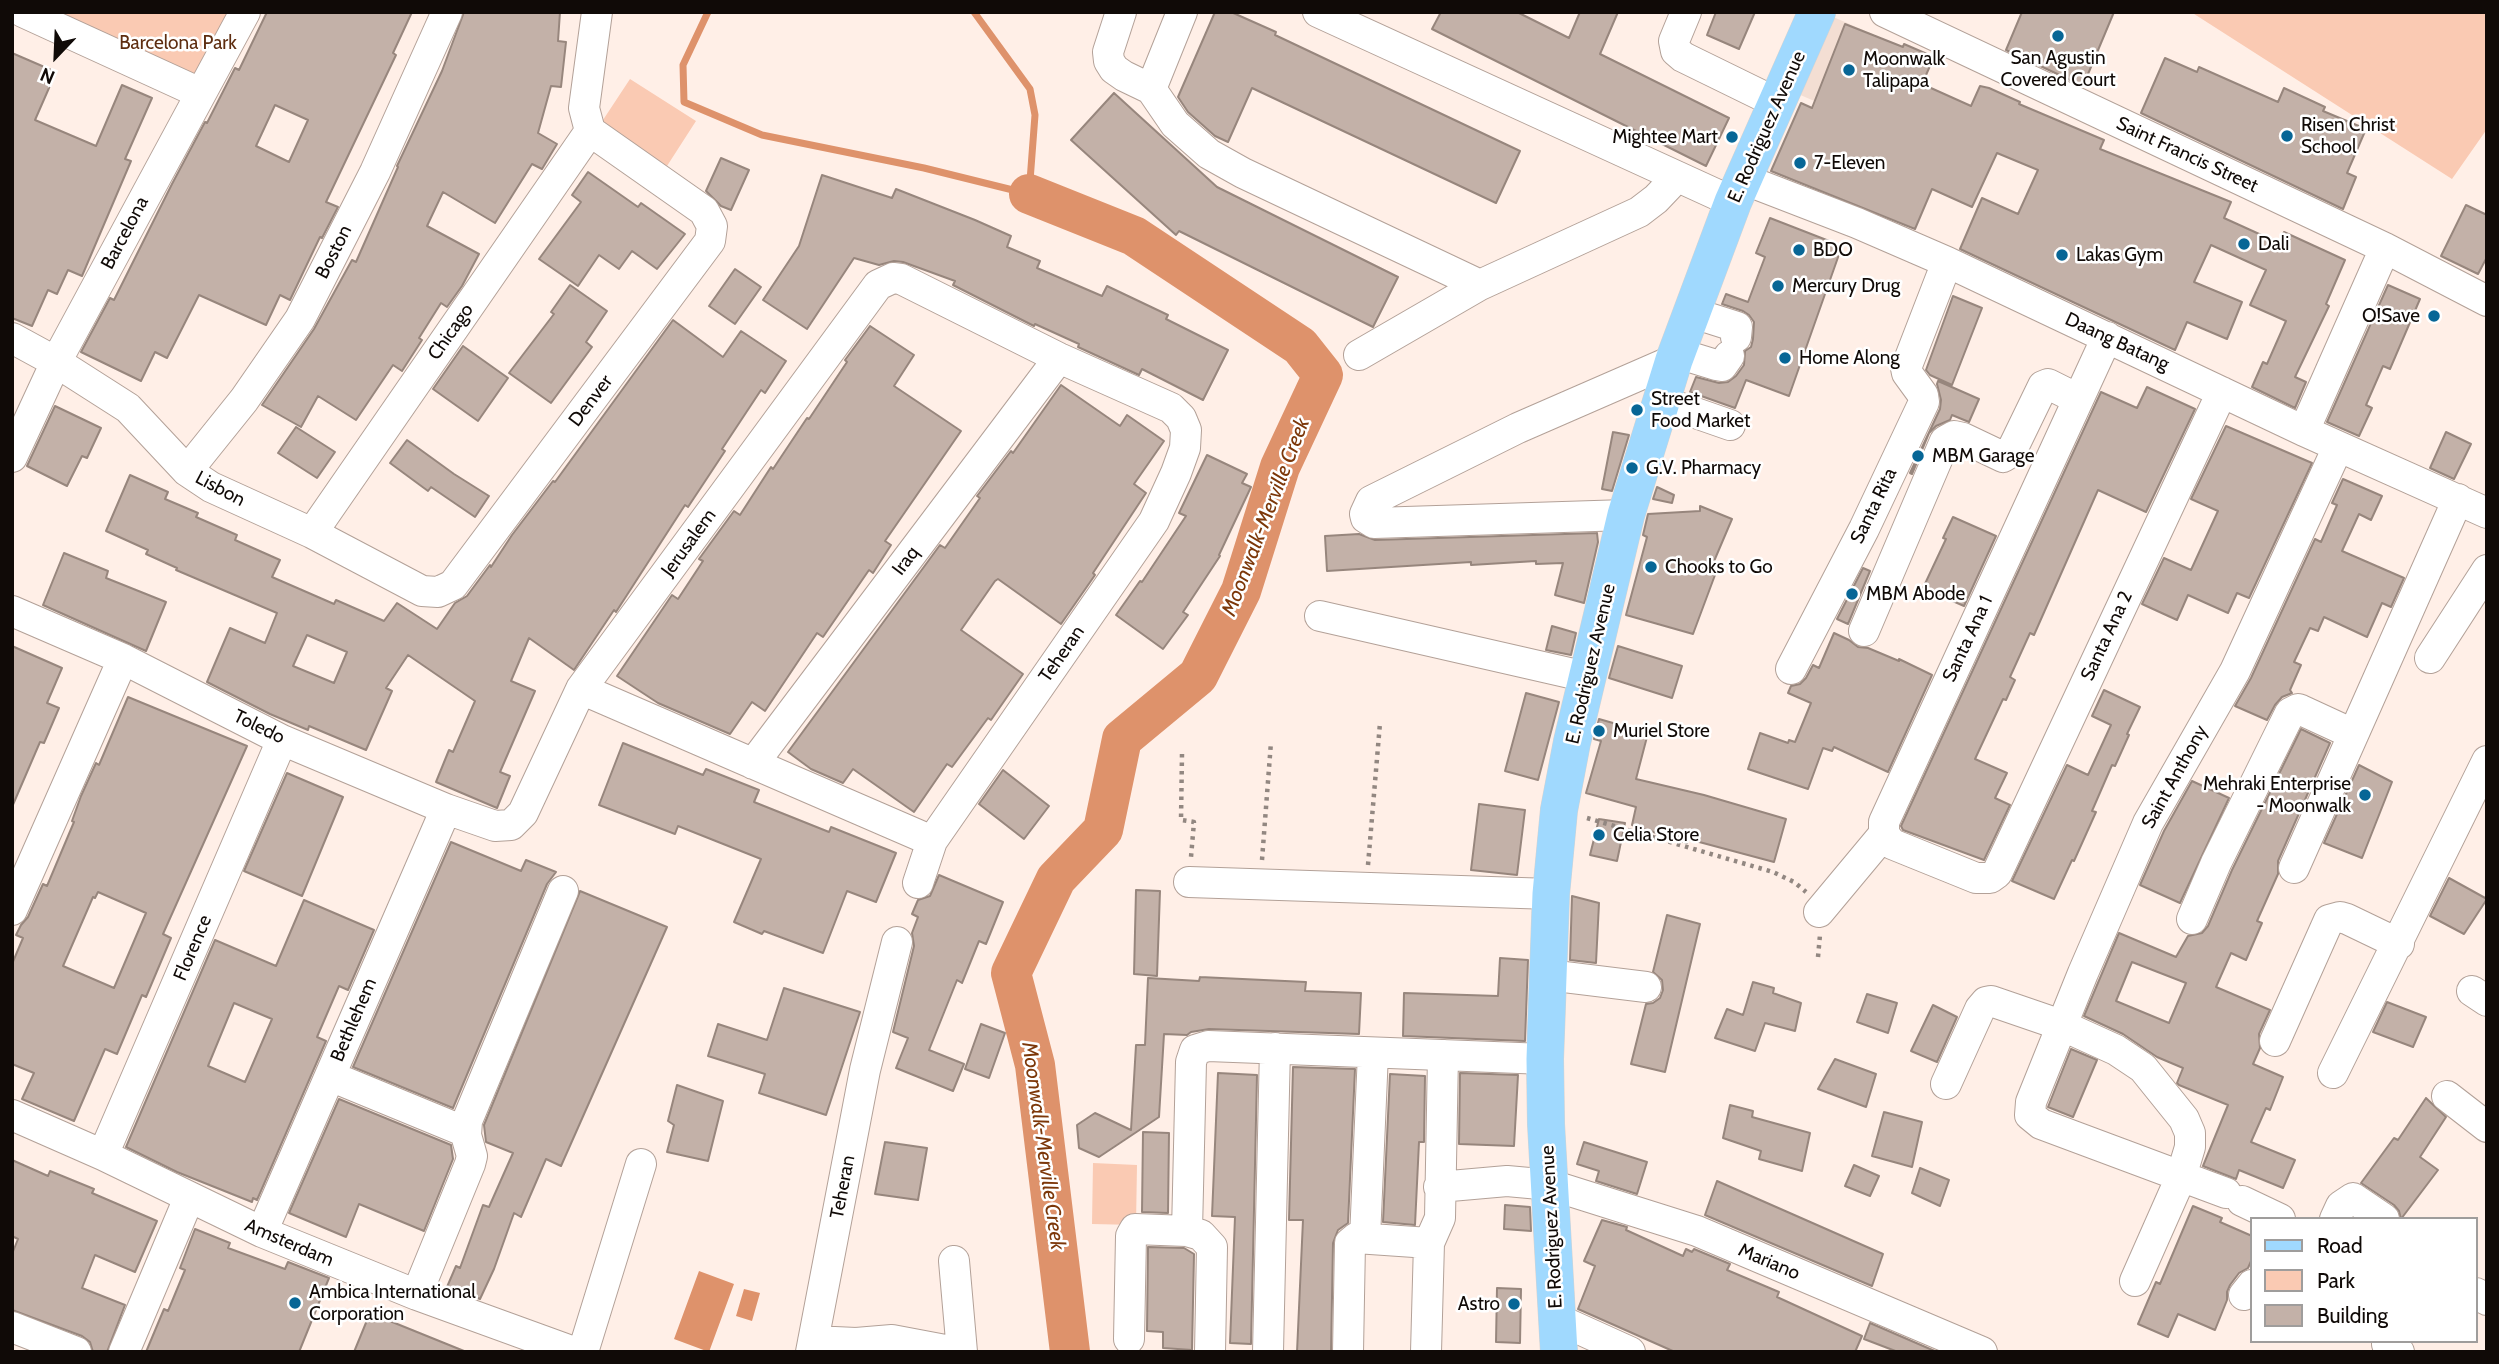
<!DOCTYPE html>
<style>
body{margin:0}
#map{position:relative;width:2499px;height:1364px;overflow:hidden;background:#ffefe7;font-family:Cabin,sans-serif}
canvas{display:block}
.frame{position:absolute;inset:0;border:14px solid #100a07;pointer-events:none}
.legend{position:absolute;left:2250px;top:1217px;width:228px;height:126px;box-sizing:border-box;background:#fff;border:2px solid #9f9d9c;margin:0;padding:9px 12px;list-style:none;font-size:21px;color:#100a07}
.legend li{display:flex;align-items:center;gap:14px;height:35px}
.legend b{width:35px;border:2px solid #9f9d9c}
.north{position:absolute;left:21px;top:21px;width:70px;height:70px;-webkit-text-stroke:5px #fff;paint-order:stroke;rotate:203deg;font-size:19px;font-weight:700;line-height:28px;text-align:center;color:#100a07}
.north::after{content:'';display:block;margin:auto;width:24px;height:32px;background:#100a07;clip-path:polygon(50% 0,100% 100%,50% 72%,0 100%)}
</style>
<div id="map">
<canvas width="2499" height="1364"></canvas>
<div class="frame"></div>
<ul class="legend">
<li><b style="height:9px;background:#a0d9fe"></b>Road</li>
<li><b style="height:19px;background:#facab3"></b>Park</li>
<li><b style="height:19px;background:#c3b1a8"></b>Building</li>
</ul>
<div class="north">N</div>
</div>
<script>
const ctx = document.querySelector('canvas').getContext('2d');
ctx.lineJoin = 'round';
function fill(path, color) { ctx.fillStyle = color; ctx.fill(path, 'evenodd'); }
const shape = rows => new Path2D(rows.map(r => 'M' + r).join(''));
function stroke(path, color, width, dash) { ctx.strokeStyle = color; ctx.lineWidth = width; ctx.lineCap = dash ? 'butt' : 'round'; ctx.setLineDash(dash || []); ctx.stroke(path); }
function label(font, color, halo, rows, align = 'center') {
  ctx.font = font + ' Cabin,sans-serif'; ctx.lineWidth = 5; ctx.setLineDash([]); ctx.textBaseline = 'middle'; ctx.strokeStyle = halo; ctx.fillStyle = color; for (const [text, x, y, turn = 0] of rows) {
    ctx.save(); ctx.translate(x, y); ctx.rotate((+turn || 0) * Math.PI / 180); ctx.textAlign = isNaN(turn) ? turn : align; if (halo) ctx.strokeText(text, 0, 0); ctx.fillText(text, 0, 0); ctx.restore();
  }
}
fill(shape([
 [1831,16,1900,46,1866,123,1798,94]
]), '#f3ded3');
fill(shape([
 [32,12,233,12,192,83],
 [2191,12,2487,12,2487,129,2452,179],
 [630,79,696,121,667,166,601,123],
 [1093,1163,1137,1165,1136,1225,1092,1224]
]), '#facab3');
fill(shape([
 [699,1271,734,1284,709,1352,674,1339],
 [744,1289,760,1293,752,1321,736,1316]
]), '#de926b');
stroke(shape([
 [708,12,683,65,684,102,762,135,924,168,1029,194,1035,115,1030,89,974,12]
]), '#de926b', 7);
stroke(shape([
 [1029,194,1134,236,1300,346,1323,375,1280,467,1241,591,1198,676,1122,739,1103,830,1056,879,1011,973,1035,1065,1070,1352]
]), '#de926b', 40);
const building = shape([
 [267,12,412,12,393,53,396,55,326,202,338,207,322,238,320,237,290,300,280,295,266,325,199,295,167,358,155,352,141,381,81,352,110,298,114,300,172,184,205,122,207,123,235,68,239,70,267,12],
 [275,105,308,120,289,162,256,146,275,105],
 [464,12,560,12,558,41,566,42,561,87,551,86,538,133,557,144,542,169,532,164,495,223,443,192,427,226,479,254,462,286,447,307,441,303,419,338,422,340,402,371,393,365,356,420,318,396,301,427,262,405,314,329,352,260,356,262,398,167,397,166,442,71,464,12],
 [1215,12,1231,12,1276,32,1275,35,1520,151,1496,203,1252,88,1228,142,1215,136,1188,112,1178,97,1215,12],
 [1441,12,1517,12,1569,38,1580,12,1618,12,1600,54,1729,118,1706,166,1432,29,1441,12],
 [1716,12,1755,12,1739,49,1707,35,1716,12],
 [2022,12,2114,12,2083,86,2006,50,2022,12],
 [1845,24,1903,47,1904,44,1934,57,1922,84,1971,106,1980,86,1989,88,2020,102,2019,104,2104,140,2100,149,2231,202,2224,218,2279,243,2284,232,2345,260,2326,304,2329,306,2295,377,2306,382,2295,408,2252,387,2263,362,2267,364,2286,321,2250,305,2266,270,2211,245,2194,282,2242,302,2227,339,2187,322,2175,350,1960,249,1982,198,2018,214,2038,170,1997,153,1972,207,1932,189,1915,229,1771,171,1801,103,1812,108,1845,24],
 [12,53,56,72,35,120,96,146,122,85,152,98,125,159,131,161,82,276,68,270,57,294,48,290,32,326,12,318,12,53],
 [2165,58,2197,72,2199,67,2278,102,2284,88,2325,107,2323,111,2366,129,2347,173,2356,177,2343,209,2141,113,2165,58],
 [1114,93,1217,187,1398,277,1373,327,1179,231,1176,235,1071,140,1114,93],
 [721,158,749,170,731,210,721,206,706,191,721,158],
 [588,172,638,207,641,203,685,234,657,269,632,251,619,269,599,255,578,286,539,259,581,202,572,195,588,172],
 [822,175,892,198,896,189,975,220,1011,236,1007,247,1040,261,1037,268,1102,296,1107,286,1168,315,1166,319,1228,350,1203,400,1142,369,1139,375,1078,347,1079,344,1035,324,1034,326,953,285,955,281,903,262,894,261,879,265,854,258,807,329,763,300,799,246,822,175],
 [2466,205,2487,215,2487,257,2478,274,2441,256,2466,205],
 [1770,218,1842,246,1789,396,1746,380,1735,408,1690,392,1696,377,1719,383,1728,382,1736,376,1744,365,1745,351,1751,347,1753,339,1754,322,1749,315,1743,311,1722,304,1726,294,1748,302,1765,257,1756,253,1770,218],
 [735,269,761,287,735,324,709,306,735,269],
 [570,285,607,311,586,342,592,347,551,403,509,373,554,314,551,312,570,285],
 [2388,285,2420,299,2390,369,2383,366,2366,405,2372,408,2359,436,2327,422,2388,285],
 [1953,296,1982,308,1952,385,1930,375,1926,370,1953,296],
 [673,320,723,357,741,331,786,361,765,393,761,390,722,449,725,451,688,507,685,505,616,612,614,610,574,670,529,638,511,681,535,691,500,772,510,776,497,808,436,782,449,750,453,752,475,701,408,655,386,688,392,691,366,750,309,726,308,730,270,714,207,682,230,628,265,643,277,613,176,570,177,568,146,554,148,550,106,531,130,475,168,492,165,499,198,513,196,517,237,535,235,540,280,560,272,577,334,604,336,600,384,621,397,603,437,629,455,603,467,596,490,565,491,567,512,535,553,481,555,482,673,320],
 [307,635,347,652,334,683,293,666,307,635],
 [870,326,914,355,894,386,961,431,885,541,891,545,873,573,869,570,823,637,817,633,765,711,752,702,730,734,658,703,617,676,672,595,678,599,703,561,699,559,734,511,740,515,771,467,773,469,807,418,809,419,847,362,845,360,870,326],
 [463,346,508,378,478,421,433,389,463,346],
 [1938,381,1979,399,1969,422,1952,415,1950,420,1936,426,1929,433,1912,474,1910,473,1940,409,1941,400,1937,384,1938,381],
 [1061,385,1120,426,1127,415,1164,441,1134,484,1146,493,1093,573,1095,575,1061,624,998,579,995,581,961,630,1023,674,991,720,988,718,952,767,947,764,914,812,853,769,843,783,811,769,788,752,940,545,945,548,980,498,977,496,1011,451,1013,453,1061,385],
 [2147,387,2195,409,2146,512,2098,490,2034,635,2030,633,2010,677,2015,680,2006,700,2003,699,1975,759,2007,773,1995,798,2010,805,1984,860,1903,830,1901,826,2101,392,2137,408,2147,387],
 [55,406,101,428,87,458,82,456,67,486,27,466,55,406],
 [2226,426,2312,463,2249,598,2237,593,2228,613,2188,595,2177,620,2142,604,2164,558,2191,570,2218,511,2191,499,2226,426],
 [296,427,335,452,317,478,278,453,296,427],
 [1613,432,1629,435,1612,491,1602,489,1613,432],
 [2446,432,2471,444,2454,479,2430,468,2446,432],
 [407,440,454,474,489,496,475,517,431,487,428,491,390,463,407,440],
 [1207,455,1247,474,1242,483,1251,487,1219,555,1220,556,1183,612,1188,615,1163,649,1116,615,1140,581,1142,582,1186,516,1179,513,1207,455],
 [2343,479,2382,496,2371,520,2359,514,2342,551,2404,578,2391,607,2382,603,2367,637,2324,617,2318,631,2310,628,2294,662,2301,665,2290,690,2292,693,2282,697,2275,705,2267,720,2235,706,2251,678,2315,539,2321,542,2337,505,2332,503,2343,479],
 [1657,487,1674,495,1672,503,1653,499,1657,487],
 [1700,506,1732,519,1709,573,1715,575,1693,634,1626,615,1647,537,1643,535,1648,514,1700,511,1700,506],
 [1953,517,1996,536,1964,606,1923,588,1946,539,1943,538,1953,517],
 [1597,533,1598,542,1584,603,1555,595,1563,563,1536,564,1536,561,1471,565,1471,562,1327,571,1325,536,1359,534,1375,540,1597,533],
 [64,553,108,571,106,578,166,602,146,651,43,605,64,553],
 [1863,568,1870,571,1848,624,1837,619,1863,568],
 [1552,626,1576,633,1571,655,1546,650,1552,626],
 [1834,633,1849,640,1858,647,1868,648,1899,661,1899,659,1932,675,1888,772,1834,747,1832,751,1823,748,1808,789,1748,769,1760,733,1788,743,1789,740,1795,742,1811,703,1788,693,1791,686,1800,684,1806,678,1813,665,1819,668,1834,633],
 [12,646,62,668,47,703,59,708,44,743,40,742,12,807,12,646],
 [1618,646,1682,666,1672,698,1609,678,1618,646],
 [2104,690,2140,707,2127,734,2129,735,2115,766,2112,765,2092,811,2096,812,2074,861,2072,860,2054,899,2012,881,2067,765,2088,775,2111,725,2092,716,2104,690],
 [1526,693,1559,702,1538,780,1505,771,1526,693],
 [128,697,247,746,163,934,171,938,146,997,142,995,117,1054,105,1049,74,1121,22,1099,34,1073,12,1064,12,964,23,938,16,935,21,925,28,917,43,884,47,886,74,822,72,821,81,796,96,763,99,765,128,697],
 [98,892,146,913,114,988,63,966,93,897,95,898,98,892],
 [1599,719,1648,733,1636,779,1704,795,1786,819,1774,862,1688,839,1687,843,1632,825,1636,807,1586,793,1601,741,1594,739,1599,719],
 [2301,729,2330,743,2278,861,2278,874,2257,921,2262,923,2246,960,2231,953,2216,987,2270,1010,2259,1034,2260,1048,2253,1064,2283,1077,2270,1110,2266,1108,2251,1142,2295,1160,2283,1188,2239,1170,2236,1179,2203,1166,2228,1105,2179,1085,2177,1083,2183,1068,2157,1057,2123,1034,2084,1016,2119,933,2176,957,2188,936,2202,933,2208,926,2232,870,2301,729],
 [2132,962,2186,983,2169,1023,2116,1001,2132,962],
 [623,743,703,775,706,769,759,790,754,802,829,832,831,827,896,853,876,902,847,891,823,953,764,931,762,934,734,922,761,859,678,826,675,834,599,805,623,743],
 [2359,765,2392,782,2362,858,2324,843,2359,765],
 [1003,770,1049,806,1024,839,979,804,1003,770],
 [287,773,343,797,302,896,244,871,287,773],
 [2192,781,2229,798,2180,903,2140,885,2164,831,2192,781],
 [1479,804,1525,810,1517,875,1471,870,1479,804],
 [1599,819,1625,823,1617,861,1590,855,1599,819],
 [451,842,521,871,526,860,556,872,547,884,453,1108,353,1067,451,842],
 [939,875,1003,902,986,944,979,941,962,983,957,980,929,1050,964,1064,953,1091,896,1068,908,1038,893,1032,914,946,912,933,918,917,912,914,918,900,930,896,939,875],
 [2449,878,2487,899,2464,934,2430,916,2449,878],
 [1136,890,1160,891,1157,976,1134,974,1136,890],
 [580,891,667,927,561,1166,546,1159,521,1217,514,1213,494,1269,480,1299,447,1287,456,1266,460,1268,483,1205,489,1207,513,1153,486,1142,484,1125,580,891],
 [1572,896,1599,903,1596,963,1570,960,1572,896],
 [304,900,374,930,348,990,339,986,317,1037,326,1041,257,1200,253,1198,252,1202,177,1172,126,1147,215,940,276,966,304,900],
 [234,1003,272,1019,245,1082,208,1066,234,1003],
 [1667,915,1700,924,1665,1072,1631,1064,1646,1004,1653,1003,1660,998,1663,990,1662,980,1653,972,1667,915],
 [1500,958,1528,960,1525,1041,1403,1036,1404,993,1498,996,1500,958],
 [1200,977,1306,982,1305,991,1361,993,1359,1034,1209,1029,1191,1032,1187,1035,1164,1034,1159,1117,1099,1157,1079,1148,1077,1125,1095,1113,1131,1130,1136,1045,1145,1045,1148,978,1199,981,1200,977],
 [1753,982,1774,988,1773,993,1801,1003,1795,1031,1765,1023,1755,1051,1715,1038,1727,1009,1743,1015,1753,982],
 [784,988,860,1012,826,1115,759,1093,765,1074,708,1056,718,1024,767,1040,784,988],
 [1867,994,1897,1003,1888,1033,1857,1022,1867,994],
 [2387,1002,2426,1017,2413,1047,2373,1032,2387,1002],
 [1933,1005,1957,1017,1937,1062,1911,1051,1933,1005],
 [981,1024,1005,1033,989,1078,965,1069,981,1024],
 [2071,1049,2097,1060,2073,1117,2048,1107,2071,1049],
 [1835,1059,1876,1074,1866,1107,1818,1089,1835,1059],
 [1293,1067,1355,1069,1348,1223,1338,1230,1333,1243,1331,1352,1297,1352,1303,1220,1289,1220,1293,1067],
 [1218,1073,1257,1075,1251,1344,1230,1343,1235,1217,1212,1216,1218,1073],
 [1460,1073,1518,1075,1514,1146,1459,1144,1460,1073],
 [1390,1074,1425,1076,1424,1142,1419,1142,1415,1225,1383,1222,1390,1074],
 [677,1085,723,1101,708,1161,667,1152,674,1125,668,1121,677,1085],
 [2426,1098,2446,1117,2420,1157,2438,1170,2401,1219,2399,1211,2394,1205,2361,1183,2394,1138,2398,1140,2426,1098],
 [339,1099,451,1145,453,1159,424,1231,359,1204,346,1237,289,1213,339,1099],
 [1730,1105,1753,1111,1752,1117,1810,1133,1802,1171,1759,1159,1761,1151,1723,1138,1730,1105],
 [1884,1112,1922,1122,1912,1167,1872,1156,1884,1112],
 [1143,1132,1169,1133,1168,1213,1142,1212,1143,1132],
 [885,1142,927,1148,918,1200,875,1194,885,1142],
 [1584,1142,1647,1162,1637,1194,1596,1181,1599,1171,1577,1164,1584,1142],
 [12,1160,48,1176,50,1171,94,1189,92,1193,157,1221,135,1272,95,1255,82,1288,125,1305,107,1352,93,1352,90,1342,82,1336,12,1310,12,1254,18,1239,12,1236,12,1160],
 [1854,1165,1879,1176,1870,1196,1845,1186,1854,1165],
 [1920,1168,1949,1180,1940,1206,1912,1193,1920,1168],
 [1717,1181,1883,1254,1872,1286,1705,1215,1717,1181],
 [1505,1205,1530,1207,1531,1231,1504,1229,1505,1205],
 [2193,1206,2222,1218,2220,1222,2252,1236,2252,1259,2248,1268,2239,1273,2230,1285,2227,1292,2227,1300,2215,1330,2178,1314,2168,1337,2138,1324,2156,1282,2160,1284,2193,1206],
 [1602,1220,1627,1227,1626,1230,1683,1256,1686,1249,1692,1252,1694,1249,1730,1264,1727,1270,1779,1292,1777,1297,1862,1336,1855,1352,1675,1352,1578,1309,1595,1266,1584,1261,1602,1220],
 [195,1229,230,1243,228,1248,285,1269,288,1262,329,1278,299,1352,146,1352,164,1309,168,1311,185,1270,180,1268,195,1229],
 [1148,1247,1184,1248,1194,1254,1192,1350,1163,1348,1163,1332,1147,1331,1148,1247],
 [1497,1288,1521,1289,1520,1343,1496,1342,1497,1288],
 [370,1313,464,1351,464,1352,354,1352,370,1313],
 [1870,1323,1937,1352,1898,1352,1864,1339,1870,1323]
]);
fill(building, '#c3b1a8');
stroke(building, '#97867d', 2);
const minor = shape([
 [23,12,200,93],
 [1121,12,1108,52,1109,61,1114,69,1124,76,1151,89],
 [1182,12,1151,89,1175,124,1209,154,1243,173,1480,285],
 [1318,12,1733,202],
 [1686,12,1674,41,1676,51,1683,57,1777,103],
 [1885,12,2385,248,2487,301],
 [1743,179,1857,223,1947,262,2304,431,2487,513],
 [1693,313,1737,327,1736,337],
 [2107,337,1884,822,1884,834,1892,844,1976,878,1990,878,1997,873,2222,392],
 [12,338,56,362,128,408,187,471,211,487,312,533,422,591,438,592,453,585,710,241,712,226,704,211,590,131,584,108,597,12],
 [1677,353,1716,365,1722,366,1729,356],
 [1359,355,1480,285,1639,212,1656,199,1676,178],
 [1661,401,1730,425],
 [2304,431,2385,248],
 [12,457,56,362,245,12],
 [187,471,244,400,300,319,375,172,447,12],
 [1626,515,1374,523,1366,518,1365,514,1371,501,1518,428,1674,360],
 [312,533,590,131],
 [12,611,123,659,282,740,446,809,495,826,511,825,523,813,581,689,878,285,893,278,901,279,1059,358,1171,408,1181,418,1186,430,1185,448,1176,473,1154,521,932,841,918,883],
 [1320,616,1587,677],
 [1864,631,1945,441,1954,436,1963,438,2003,457,2011,452,2043,386,2048,384,2078,399],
 [2430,658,2487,570],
 [1791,669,1864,529,1924,402,1923,395,1907,373,1906,368,1947,262],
 [581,689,932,841],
 [753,764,1059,358],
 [2294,868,2458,499],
 [1189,882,1551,894],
 [12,910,123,659],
 [1819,912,1884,834],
 [2192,919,2216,863,2290,713,2298,709,2301,710,2353,734],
 [1548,975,1646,987],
 [2472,991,2487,1001],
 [2275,1041,2329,920,2340,917,2347,919,2399,944],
 [2333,1073,2487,761],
 [330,1076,466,1132],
 [1946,1084,1980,1009,1986,1002,1991,1001,2061,1025,2116,1050,2143,1068,2184,1119,2190,1133,2190,1147,2181,1177,2135,1281],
 [2447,1096,2487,1127],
 [12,1115,103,1155,262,1232,417,1295,574,1352],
 [103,1155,282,740],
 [1439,1187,1507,1181,1551,1185,1697,1231,1982,1352],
 [2226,1193,2041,1124,2030,1115,2031,1102,2083,973,2148,823,2235,671,2338,447],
 [2242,1201,2280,1219],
 [2335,1219,2341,1206,2353,1198,2384,1219],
 [1187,1231,1191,1062,1195,1050,1208,1046,1545,1059],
 [262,1232,446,809],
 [1365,1238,1373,1053],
 [954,1261,962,1352],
 [421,1284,470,1164,472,1156,466,1135,467,1121,563,891],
 [2476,1293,2487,1300],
 [2244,1295,2252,1285],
 [1557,1319,1630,1352],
 [12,1327,76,1352],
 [1129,1339,1131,1236,1135,1229,1187,1231,1201,1235,1212,1247,1210,1352],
 [813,1341,856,1343,892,1340,945,1350],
 [2387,1344,2399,1352],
 [124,1352,189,1198],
 [583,1352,641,1164],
 [811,1352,865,1070,897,942],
 [1268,1352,1275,1048],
 [1348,1352,1350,1243,1356,1238,1429,1243],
 [1426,1352,1429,1243,1440,1218,1443,1055]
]);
const major = shape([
 [1559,1352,1546,1124,1545,1059,1551,894,1559,810,1572,742,1626,515,1674,360,1733,202,1817,12]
]);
stroke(minor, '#b3a198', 32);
stroke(major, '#d4d3d2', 38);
stroke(shape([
 [1182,754,1181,820,1194,822,1191,857],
 [1587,818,1773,872,1794,882,1806,892],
 [1262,860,1271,742],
 [1368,865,1380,723],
 [1818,957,1820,935]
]), '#928781', 4.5, [3.5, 5]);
stroke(minor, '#fff', 30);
stroke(major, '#a0d9fe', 37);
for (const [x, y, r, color] of [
 [2058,36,7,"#076696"],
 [1849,70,7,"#076696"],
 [2287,136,7,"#076696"],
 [1732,137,7,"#076696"],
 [1800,163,7,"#076696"],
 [2244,244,7,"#076696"],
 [1799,250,7,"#076696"],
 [2062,255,7,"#076696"],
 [1778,286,7,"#076696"],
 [2434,316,7,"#076696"],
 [1785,358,7,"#076696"],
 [1637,410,7,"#076696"],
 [1918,456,7,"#076696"],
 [1632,468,7,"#076696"],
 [1651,567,7,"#076696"],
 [1852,594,7,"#076696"],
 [1599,731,7,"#076696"],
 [2365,795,7,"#076696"],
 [1599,835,7,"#076696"],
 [295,1303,7,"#076696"],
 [1514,1304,7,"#076696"]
]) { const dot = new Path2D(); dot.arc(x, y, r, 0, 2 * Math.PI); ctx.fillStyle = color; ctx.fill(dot); stroke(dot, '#fff', 2.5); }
label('19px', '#5e2d10', '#fff', [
 ["Barcelona Park",178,43]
]);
label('19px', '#100a07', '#fff', [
 ["San Agustin",2058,58,"center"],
 ["Covered Court",2058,80,"center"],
 ["Moonwalk",1863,59],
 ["Talipapa",1863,81],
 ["Risen Christ",2301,125],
 ["School",2301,147],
 ["Mightee Mart",1718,137,"right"],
 ["7-Eleven",1814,163],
 ["Dali",2258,244],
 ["BDO",1813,250],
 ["Lakas Gym",2076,255],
 ["Mercury Drug",1792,286],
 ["O!Save",2420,316,"right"],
 ["Home Along",1799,358],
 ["Street",1651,399],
 ["Food Market",1651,421],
 ["MBM Garage",1932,456],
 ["G.V. Pharmacy",1646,468],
 ["Chooks to Go",1665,567],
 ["MBM Abode",1866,594],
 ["Muriel Store",1613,731],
 ["Mehraki Enterprise",2351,784,"right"],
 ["- Moonwalk",2351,806,"right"],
 ["Celia Store",1613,835],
 ["Ambica International",309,1292],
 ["Corporation",309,1314],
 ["Astro",1500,1304,"right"]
], 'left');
label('19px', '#100a07', '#fff', [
 ["E. Rodriguez Avenue",1767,127,-66],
 ["Saint Francis Street",2187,155,25],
 ["Barcelona",125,233,-62],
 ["Boston",334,252,-63],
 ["Chicago",451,332,-55],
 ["Daang Batang",2117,342,25],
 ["Denver",591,401,-53],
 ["Lisbon",220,489,28],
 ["Santa Rita",1874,506,-64],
 ["Jerusalem",689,543,-54],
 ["Iraq",906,561,-53],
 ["Santa Ana 2",2107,636,-65],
 ["Santa Ana 1",1968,639,-65],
 ["Teheran",1062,654,-55],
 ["E. Rodriguez Avenue",1591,664,-77],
 ["Toledo",259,727,26],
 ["Saint Anthony",2175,777,-61],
 ["Florence",193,948,-67],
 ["Bethlehem",354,1020,-67],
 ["Teheran",843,1187,-79],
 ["E. Rodriguez Avenue",1552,1227,-93],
 ["Amsterdam",289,1243,23],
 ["Mariano",1769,1262,23]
]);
label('italic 21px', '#7c3709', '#fff', [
 ["Moonwalk-Merville Creek",1266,517,-69],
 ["Moonwalk-Merville Creek",1043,1146,82]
]);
</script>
